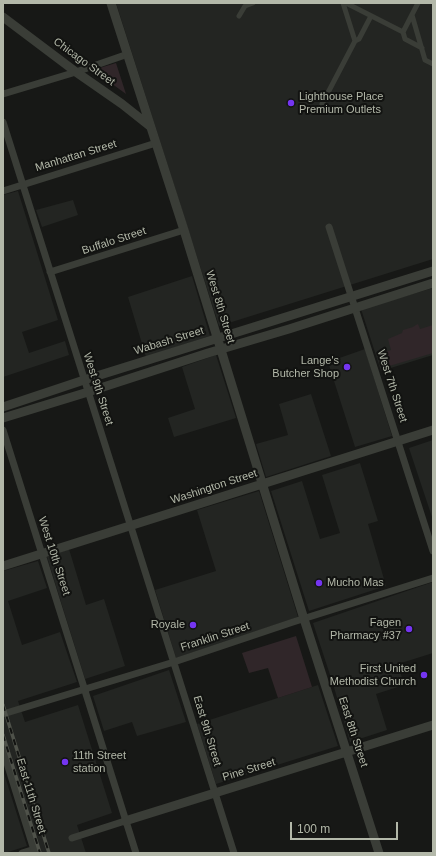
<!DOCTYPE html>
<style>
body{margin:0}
#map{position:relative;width:436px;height:856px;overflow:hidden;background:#171816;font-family:Arial,sans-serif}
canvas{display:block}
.frame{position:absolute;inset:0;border:4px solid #b3b8a9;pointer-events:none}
.scale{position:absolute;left:290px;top:822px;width:108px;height:18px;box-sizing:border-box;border:2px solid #b3b8a9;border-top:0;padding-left:5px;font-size:12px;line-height:14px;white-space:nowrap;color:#b3b8a9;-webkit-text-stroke:3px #121311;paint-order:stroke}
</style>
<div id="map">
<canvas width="436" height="856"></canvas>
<div class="frame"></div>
<div class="scale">100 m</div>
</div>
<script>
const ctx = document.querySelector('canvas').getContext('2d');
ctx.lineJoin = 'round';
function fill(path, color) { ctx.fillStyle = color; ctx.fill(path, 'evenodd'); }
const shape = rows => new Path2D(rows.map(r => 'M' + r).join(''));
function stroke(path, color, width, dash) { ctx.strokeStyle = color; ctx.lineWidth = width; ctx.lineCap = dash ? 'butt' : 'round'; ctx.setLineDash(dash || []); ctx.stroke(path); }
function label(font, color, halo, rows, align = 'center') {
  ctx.font = font + ' Arial,sans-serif'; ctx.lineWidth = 4; ctx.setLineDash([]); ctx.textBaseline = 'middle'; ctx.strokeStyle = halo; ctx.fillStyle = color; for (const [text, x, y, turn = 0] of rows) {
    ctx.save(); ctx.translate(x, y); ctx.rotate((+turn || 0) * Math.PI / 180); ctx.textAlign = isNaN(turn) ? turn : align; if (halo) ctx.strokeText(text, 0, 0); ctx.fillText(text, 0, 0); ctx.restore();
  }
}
fill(shape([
 [116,3,433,3,433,259,219,326],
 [18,191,58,320,22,332,29,353,65,341,69,355,3,377,3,195],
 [73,200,78,215,42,227,36,210],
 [192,276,210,336,146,357,128,297],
 [433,288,433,355,381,371,361,309],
 [365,349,392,436,355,447,328,362],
 [216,355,236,418,174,437,168,418,195,409,182,367],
 [311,394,331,456,266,477,256,444,288,435,279,404],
 [433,440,433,520,409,448],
 [360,463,378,521,368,524,386,586,309,611,271,491,302,481,320,539,340,533,322,475],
 [259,491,298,617,176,658,155,590,216,571,197,510],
 [69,549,86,605,104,599,125,666,85,679,47,557],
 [38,561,47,588,8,601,22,645,60,632,77,682,18,701,25,722,78,705,112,813,77,825,86,853,37,853,3,745,3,571],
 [433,582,433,653,398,664,404,685,376,694,387,730,350,742,333,684,313,623],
 [169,670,186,722,137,736,132,722,104,731,93,696],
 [318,685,338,746,216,784,197,724],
 [3,770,27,846,5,853,3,853]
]), '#232522');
fill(shape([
 [116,63,126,94,93,70],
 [418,324,420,329,433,325,433,353,386,367,382,367,380,365,379,359,380,356,382,353,391,350,388,339,402,333,403,330,413,327,416,325],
 [296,636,312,687,278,698,268,668,249,673,242,653]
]), '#302629');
stroke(shape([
 [343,3,355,41],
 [346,3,403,32,405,39,422,48],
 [412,15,425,60,433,64],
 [239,16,245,6,253,3],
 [403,32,418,3],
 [322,104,355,41,359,39,371,16]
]), '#3a3d37', 5);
stroke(shape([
 [3,94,76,72,128,54],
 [3,122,234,853],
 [3,191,156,143],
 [329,227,433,551],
 [50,272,184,230],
 [3,430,136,853],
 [3,714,174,662,293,622,433,578],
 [72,838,125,821],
 [22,853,35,849]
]), '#3a3d37', 7);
stroke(shape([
 [111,3,184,230,304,619,379,853],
 [3,17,76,72,122,104,151,127],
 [3,407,84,380,433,271],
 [3,418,88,392,208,353,289,329,433,283],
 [3,566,433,430],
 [3,747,36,853],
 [125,821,433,725]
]), '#3a3d37', 9);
const rail = shape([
 [3,705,49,853],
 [3,735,40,853]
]);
stroke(rail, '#4f524a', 3.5);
stroke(rail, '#121311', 2, [6]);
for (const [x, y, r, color] of [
 [291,103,4,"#7535f2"],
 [347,367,4,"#7535f2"],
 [319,583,4,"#7535f2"],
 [193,625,4,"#7535f2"],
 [409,629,4,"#7535f2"],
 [424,675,4,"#7535f2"],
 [65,762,4,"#7535f2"]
]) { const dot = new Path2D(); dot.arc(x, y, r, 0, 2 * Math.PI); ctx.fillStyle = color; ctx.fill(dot); stroke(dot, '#121311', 1.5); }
label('11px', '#b3b8a9', '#121311', [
 ["Chicago Street",84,62,36],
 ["Manhattan Street",76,156,-17],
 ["Buffalo Street",114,241,-18],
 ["West 8th Street",220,307,73],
 ["Wabash Street",169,341,-17],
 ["West 7th Street",392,386,72],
 ["West 9th Street",98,389,72],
 ["Washington Street",214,487,-18],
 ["West 10th Street",54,556,72],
 ["Franklin Street",215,637,-18],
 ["East 9th Street",207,731,73],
 ["East 8th Street",353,732,72],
 ["Pine Street",249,770,-17],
 ["East 11th Street",31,796,73]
]);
label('11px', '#b3b8a9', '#121311', [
 ["Lighthouse Place",299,97,"left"],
 ["Premium Outlets",299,110,"left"],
 ["Lange's",339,361],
 ["Butcher Shop",339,374],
 ["Mucho Mas",327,583,"left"],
 ["Fagen",401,623],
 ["Pharmacy #37",401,636],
 ["Royale",185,625],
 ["First United",416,669],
 ["Methodist Church",416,682],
 ["11th Street",73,756,"left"],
 ["station",73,769,"left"]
], 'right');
</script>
